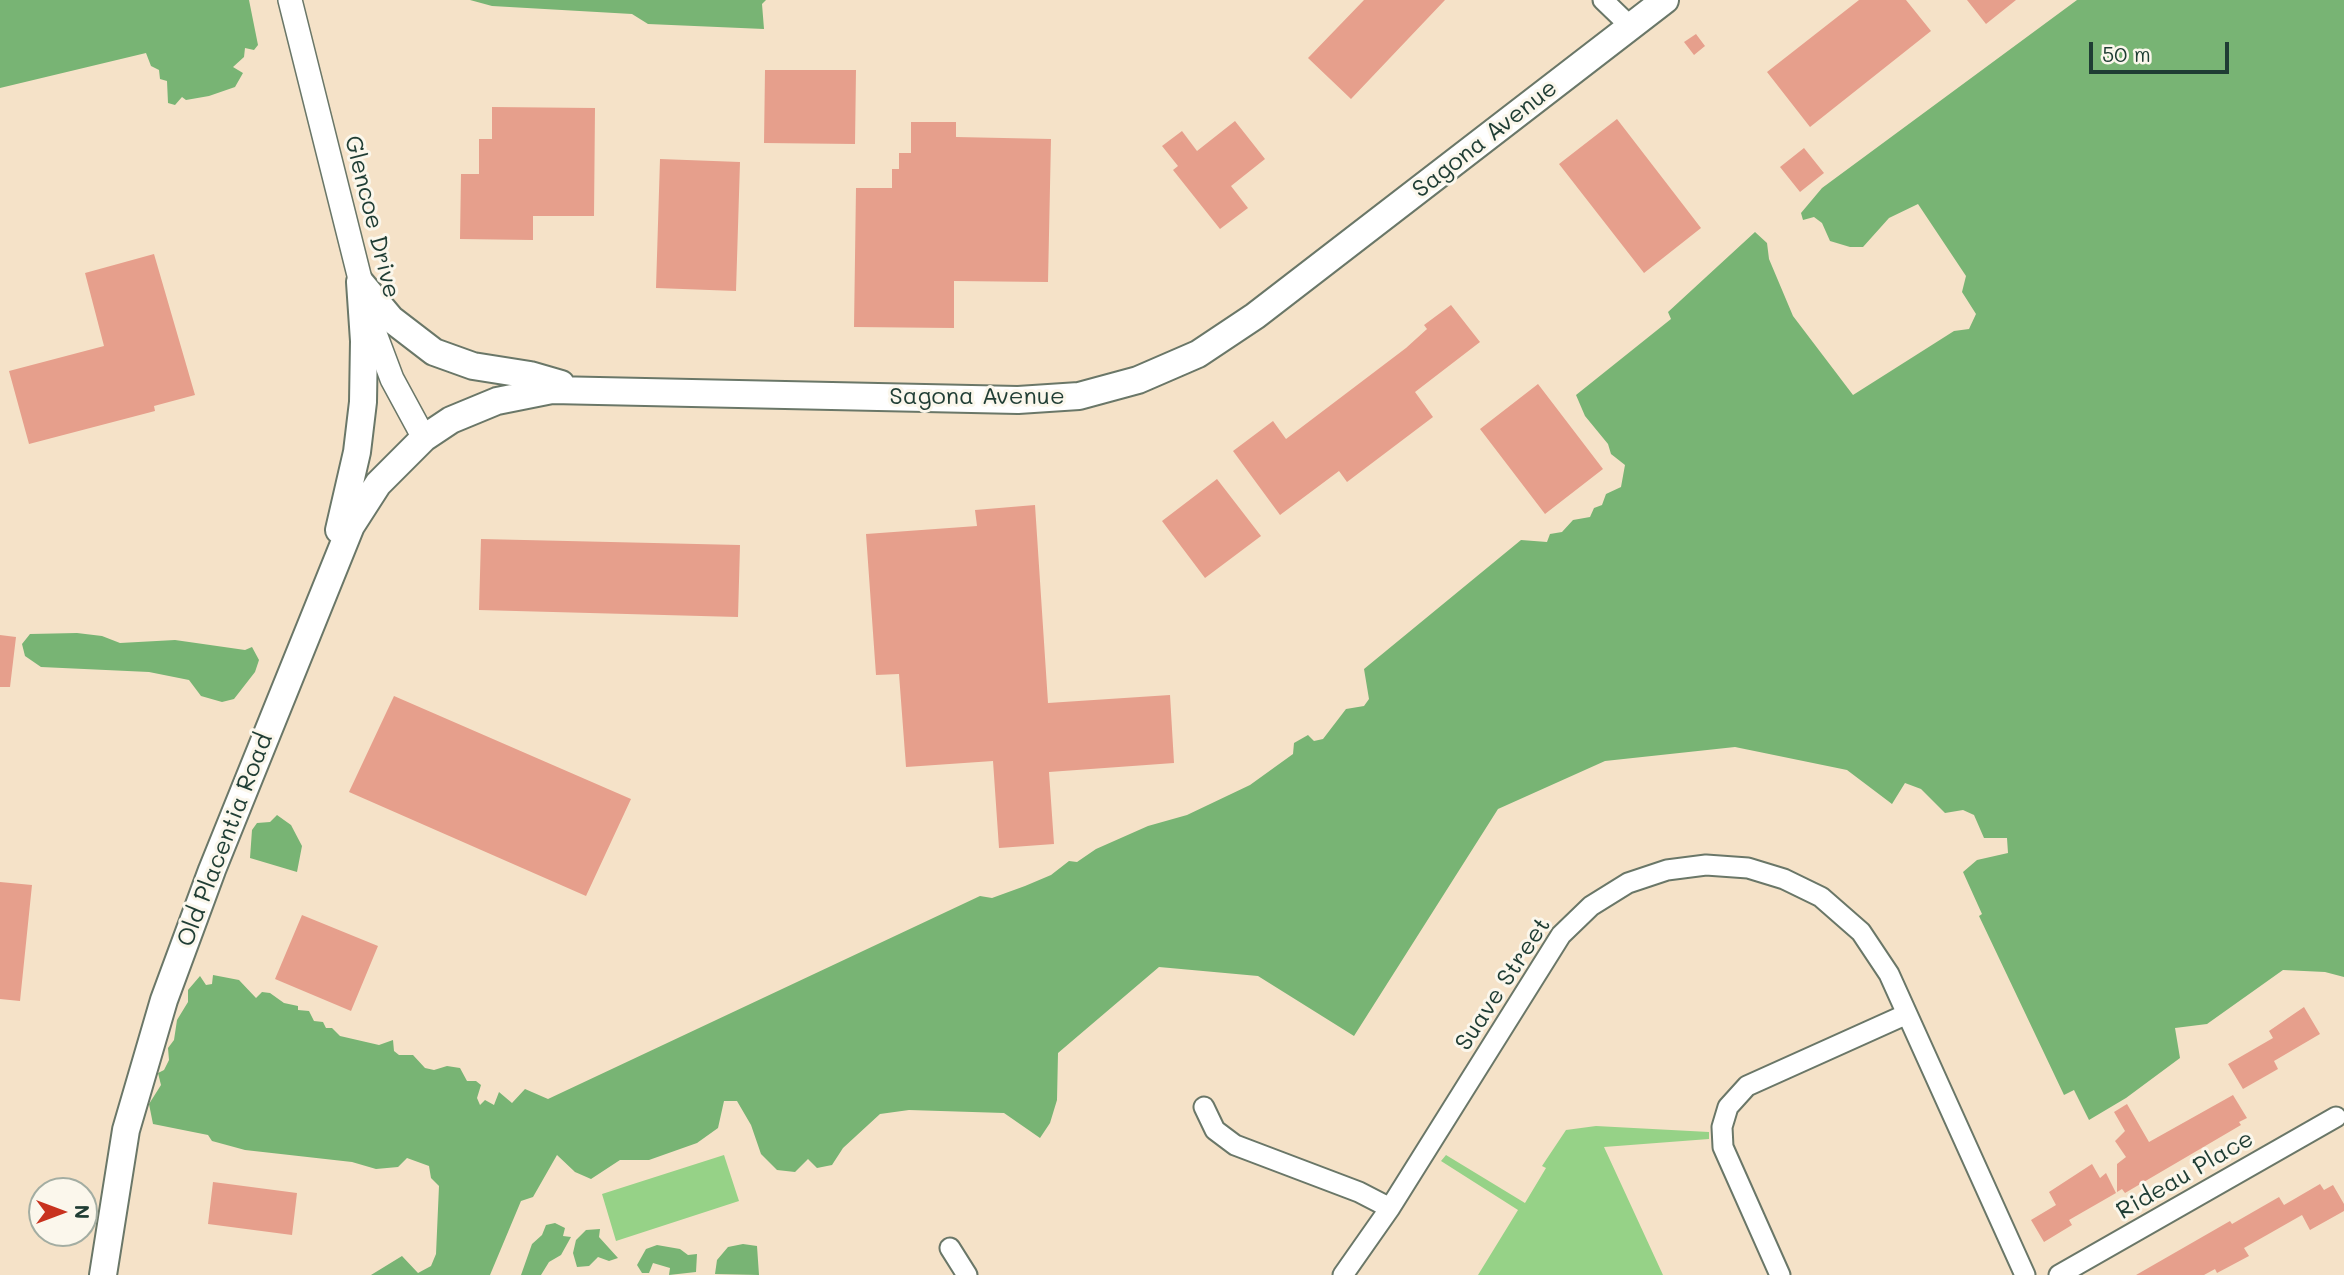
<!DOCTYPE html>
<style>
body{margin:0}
#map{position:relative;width:2344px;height:1275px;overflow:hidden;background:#f5e2c8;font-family:Mali,sans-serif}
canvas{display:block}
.north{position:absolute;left:28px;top:1177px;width:70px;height:70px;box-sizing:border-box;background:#fbf7ec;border:2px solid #a3ada2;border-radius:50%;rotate:90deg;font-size:19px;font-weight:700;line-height:28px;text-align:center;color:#1f3d34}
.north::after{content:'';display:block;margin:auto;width:24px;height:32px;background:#c8321e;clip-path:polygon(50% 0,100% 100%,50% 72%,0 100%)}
.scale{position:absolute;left:2089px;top:42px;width:140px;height:32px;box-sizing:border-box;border:4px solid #1f3d34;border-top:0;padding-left:9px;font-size:21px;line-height:24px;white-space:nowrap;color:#1f3d34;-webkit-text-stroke:5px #fbf7ec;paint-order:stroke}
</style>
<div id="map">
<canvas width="2344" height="1275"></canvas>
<div class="north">N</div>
<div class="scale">50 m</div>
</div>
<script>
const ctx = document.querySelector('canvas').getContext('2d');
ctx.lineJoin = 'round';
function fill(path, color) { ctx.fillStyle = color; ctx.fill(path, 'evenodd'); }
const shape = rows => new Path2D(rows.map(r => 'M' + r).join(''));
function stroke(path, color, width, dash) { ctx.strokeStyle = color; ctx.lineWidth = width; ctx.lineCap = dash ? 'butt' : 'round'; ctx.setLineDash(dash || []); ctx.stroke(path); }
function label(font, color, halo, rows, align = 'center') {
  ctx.font = font + ' Mali,sans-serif'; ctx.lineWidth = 6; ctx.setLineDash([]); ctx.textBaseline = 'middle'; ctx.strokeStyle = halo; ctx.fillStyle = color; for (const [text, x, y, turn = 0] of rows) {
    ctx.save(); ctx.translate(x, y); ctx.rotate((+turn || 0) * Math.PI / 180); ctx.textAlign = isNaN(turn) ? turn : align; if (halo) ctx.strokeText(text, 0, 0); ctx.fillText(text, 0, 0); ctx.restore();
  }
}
fill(shape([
 [1596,1126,1709,1132,1709,1139,1604,1147,1663,1275,1478,1275,1518,1210,1441,1161,1446,1155,1525,1203,1546,1168,1542,1166,1566,1130],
 [724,1155,739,1201,616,1241,602,1194]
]), '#96d287');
fill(shape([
 [0,0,249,0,258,45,254,50,245,48,244,57,233,67,243,73,235,87,209,96,186,100,182,97,175,105,168,103,167,81,160,79,159,70,151,66,146,53,0,88],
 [470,0,766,0,762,4,764,29,648,24,632,14,492,6],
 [2077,0,2344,0,2344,977,2325,972,2283,970,2207,1024,2175,1028,2180,1058,2126,1098,2089,1120,2074,1090,2064,1095,1979,916,1982,914,1963,872,1977,860,2008,853,2007,838,1984,838,1974,815,1963,810,1945,813,1921,789,1905,783,1892,804,1847,770,1735,747,1605,761,1498,809,1354,1036,1258,976,1159,967,1058,1053,1057,1100,1050,1123,1040,1138,1004,1113,909,1110,880,1114,843,1148,832,1165,817,1168,808,1159,795,1172,777,1170,761,1154,751,1125,737,1101,724,1101,718,1128,697,1143,649,1160,620,1160,591,1179,575,1172,557,1155,533,1197,521,1201,490,1275,371,1275,402,1256,418,1273,431,1266,436,1254,439,1186,431,1178,429,1166,407,1158,398,1167,376,1169,352,1162,245,1150,212,1141,208,1135,153,1124,149,1104,161,1085,158,1073,164,1070,169,1060,168,1048,174,1040,177,1020,188,1002,188,990,200,976,206,985,212,984,213,975,239,980,256,998,262,992,270,993,284,1003,298,1006,298,1010,309,1011,314,1021,323,1022,326,1028,332,1028,340,1036,379,1045,393,1040,394,1051,399,1055,413,1055,425,1068,434,1070,447,1066,460,1068,467,1081,476,1081,481,1085,477,1098,480,1105,485,1100,494,1105,499,1092,512,1103,525,1089,548,1099,980,896,992,898,1025,886,1051,875,1069,861,1077,862,1096,849,1148,826,1187,815,1250,785,1293,754,1294,743,1308,735,1314,741,1323,739,1346,709,1364,706,1369,699,1364,669,1521,540,1547,542,1550,534,1562,532,1573,520,1590,517,1594,508,1602,505,1606,494,1621,487,1625,465,1611,454,1608,444,1585,416,1576,395,1671,319,1668,312,1755,232,1767,243,1769,259,1793,316,1853,395,1954,331,1969,329,1976,314,1962,292,1966,276,1918,204,1889,218,1863,247,1850,247,1830,241,1822,223,1814,217,1803,220,1801,213,1822,188],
 [77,633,102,636,120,643,175,640,245,650,252,647,259,660,255,672,234,699,222,702,201,696,189,680,149,672,41,667,25,656,22,644,30,634],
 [277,815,291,825,302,846,297,872,250,858,252,830,257,823,270,822],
 [555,1223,565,1228,563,1236,571,1237,561,1255,549,1262,541,1275,521,1275,532,1244,542,1235,546,1225],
 [600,1229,599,1237,618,1258,609,1261,598,1257,589,1266,577,1267,573,1253,576,1240,586,1230],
 [743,1244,757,1246,759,1275,715,1274,717,1260,728,1247],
 [657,1245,680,1249,688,1255,697,1254,696,1272,669,1275,670,1268,653,1263,649,1273,642,1273,637,1265,646,1249]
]), '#78b474');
fill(shape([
 [1364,0,1445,0,1351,99,1308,58],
 [1859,0,1906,0,1931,31,1810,127,1767,72],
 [1967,0,2016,0,1986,24],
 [1696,34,1705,46,1694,55,1684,42],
 [765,70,856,70,855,144,764,143],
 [492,107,595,108,594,216,533,216,533,240,460,239,461,174,479,174,479,139,492,139],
 [1617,119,1701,228,1644,273,1559,164],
 [1235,121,1265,159,1231,186,1248,208,1220,229,1173,170,1178,166,1162,146,1182,131,1197,151],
 [911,122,956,122,956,137,1051,139,1048,282,954,281,954,328,854,327,856,188,892,188,892,169,899,169,899,153,911,153],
 [1804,148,1824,173,1800,192,1780,167],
 [660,159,740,162,736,291,656,288],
 [154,254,195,395,154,406,155,411,29,444,9,371,104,346,85,273],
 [1451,305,1480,342,1415,392,1433,417,1347,482,1339,471,1280,515,1233,451,1273,421,1286,439,1406,348,1427,329,1424,325],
 [1538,384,1603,469,1545,514,1480,429],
 [1217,479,1261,536,1205,578,1162,521],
 [1035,505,1048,703,1170,695,1174,763,1049,772,1054,844,999,848,993,761,906,767,899,674,876,675,866,534,977,526,975,510],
 [481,539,740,545,738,617,479,610],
 [0,635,16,637,10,687,0,687],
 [394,696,631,799,586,896,349,792],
 [0,882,32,885,20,1001,0,999],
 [302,915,378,946,351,1011,275,979],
 [2304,1007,2320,1034,2274,1061,2278,1069,2243,1089,2228,1064,2273,1038,2269,1031],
 [2233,1095,2247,1118,2239,1122,2241,1125,2125,1193,2122,1189,2117,1192,2117,1164,2126,1157,2115,1141,2125,1131,2114,1112,2127,1104,2149,1142],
 [2092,1164,2100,1178,2106,1173,2116,1193,2069,1220,2072,1225,2044,1242,2031,1220,2056,1205,2049,1192],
 [213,1182,297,1193,292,1235,208,1224],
 [2320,1184,2324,1190,2333,1185,2344,1204,2344,1211,2310,1230,2302,1215,2244,1248,2249,1256,2217,1273,2215,1269,2204,1275,2136,1275,2230,1221,2232,1224,2279,1197,2284,1205]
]), '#e69f8c');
const minor = shape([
 [1603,0,1631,27],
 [1204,1107,1215,1130,1235,1145,1359,1192,1390,1208],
 [950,1248,967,1275],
 [1343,1275,1390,1208,1561,935,1591,906,1628,883,1667,870,1706,865,1748,868,1784,879,1821,897,1861,932,1889,974,2025,1275],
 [1780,1275,1723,1147,1722,1127,1728,1107,1747,1086,1907,1014],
 [2059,1275,2336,1117]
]);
const tertiary = shape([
 [290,0,371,323,392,379,424,438]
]);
const secondary = shape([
 [360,282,391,319,434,352,473,366,530,375,561,384],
 [339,530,357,452,363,402,364,341,360,282],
 [103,1275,126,1130,164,1000,212,870,351,526,378,484,424,438,451,420,497,401,552,390,1018,400,1079,396,1138,380,1198,354,1255,316,1665,0]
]);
stroke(minor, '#6a7768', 23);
stroke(tertiary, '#6a7768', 26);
stroke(secondary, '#6a7768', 30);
stroke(minor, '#fff', 19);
stroke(tertiary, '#fff', 23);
stroke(secondary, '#fff', 26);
label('24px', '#1f3d34', '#fbf7ec', [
 ["Sagona Avenue",1485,139,-38],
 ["Glencoe Drive",372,217,76],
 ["Sagona Avenue",977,397],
 ["Old Placentia Road",225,840,-69],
 ["Suave Street",1503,984,-57],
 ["Rideau Place",2185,1175,-30]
]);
</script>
